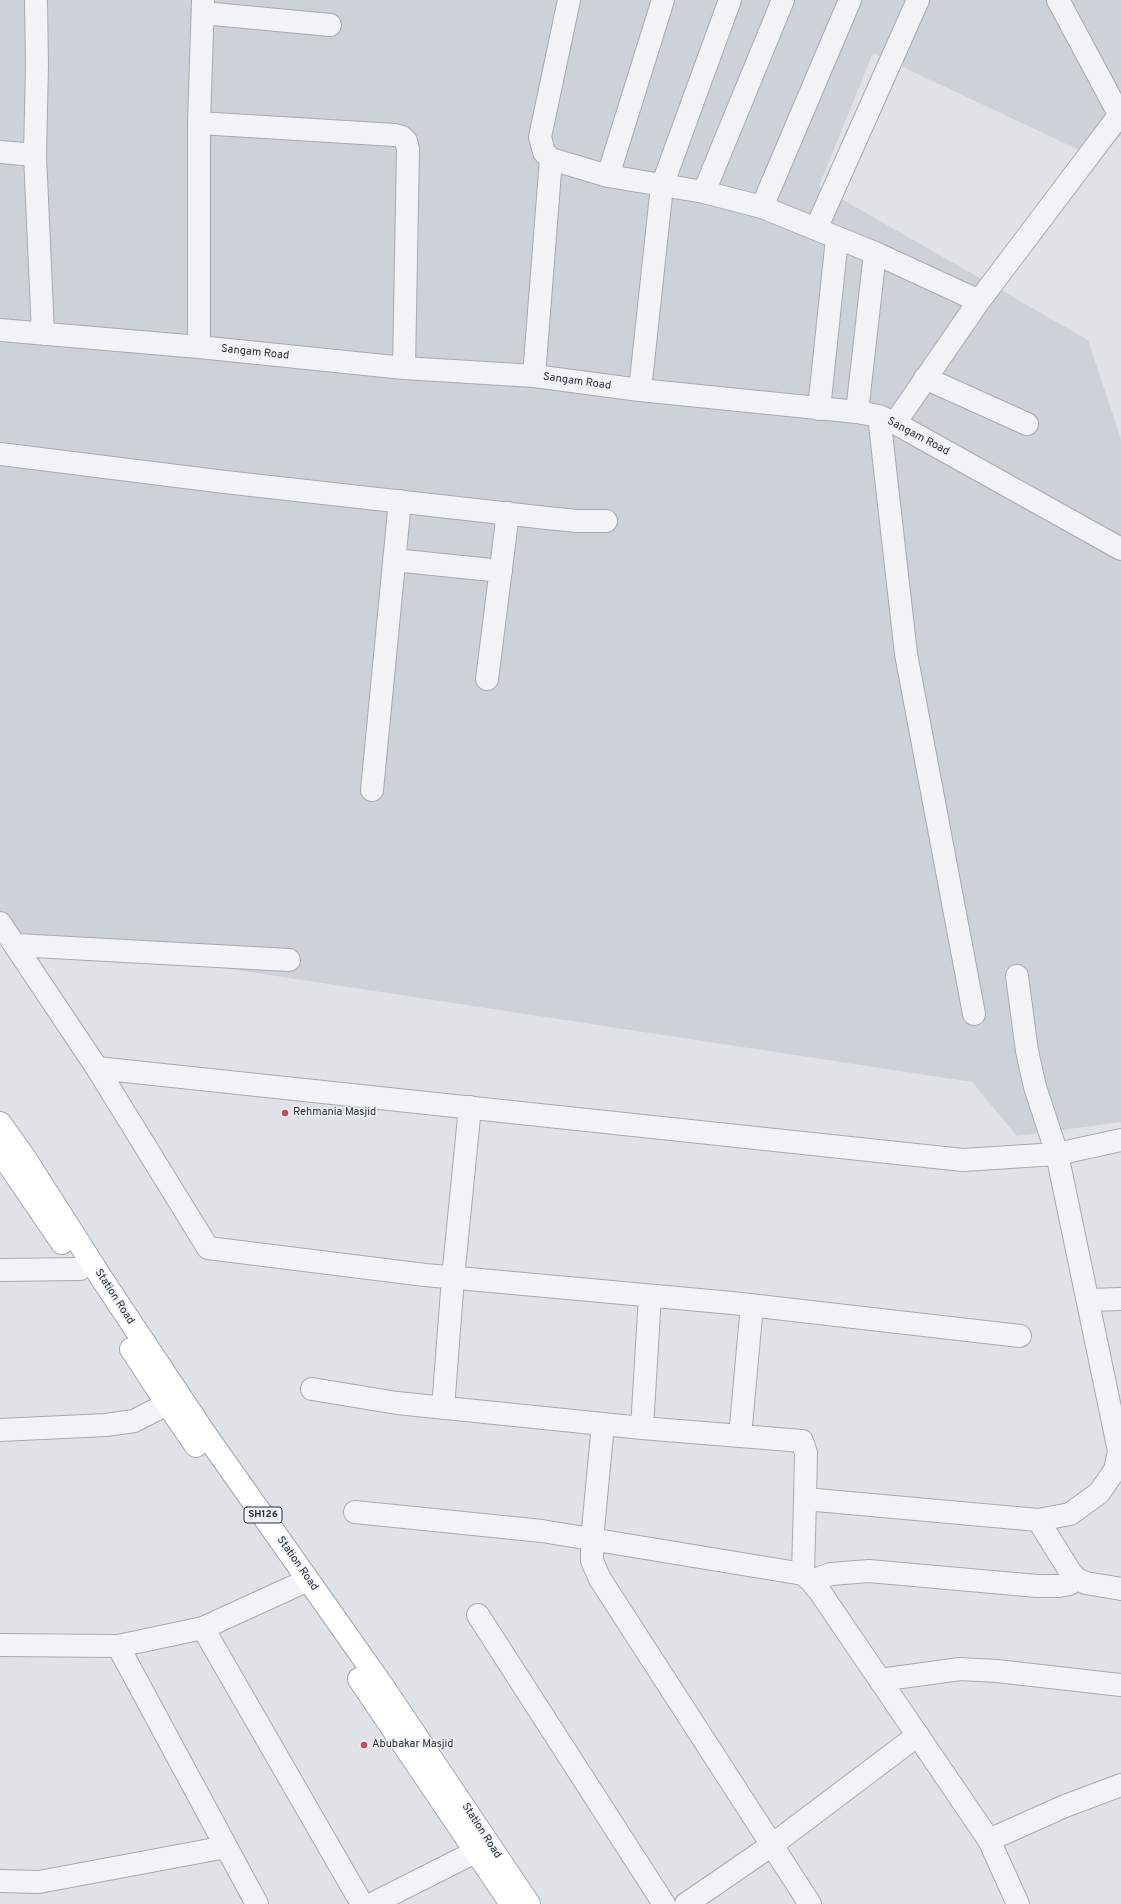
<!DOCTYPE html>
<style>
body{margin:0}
canvas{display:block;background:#dfe3e8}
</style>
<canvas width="1121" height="1904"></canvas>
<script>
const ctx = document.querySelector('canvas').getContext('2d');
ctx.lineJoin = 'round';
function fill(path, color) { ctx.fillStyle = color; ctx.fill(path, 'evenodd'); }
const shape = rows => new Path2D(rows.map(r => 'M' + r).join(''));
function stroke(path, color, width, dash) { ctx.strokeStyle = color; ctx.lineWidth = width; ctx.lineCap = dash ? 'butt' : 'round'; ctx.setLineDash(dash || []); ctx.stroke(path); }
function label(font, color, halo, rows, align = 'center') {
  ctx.font = font + ' Overpass,sans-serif'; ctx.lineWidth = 3; ctx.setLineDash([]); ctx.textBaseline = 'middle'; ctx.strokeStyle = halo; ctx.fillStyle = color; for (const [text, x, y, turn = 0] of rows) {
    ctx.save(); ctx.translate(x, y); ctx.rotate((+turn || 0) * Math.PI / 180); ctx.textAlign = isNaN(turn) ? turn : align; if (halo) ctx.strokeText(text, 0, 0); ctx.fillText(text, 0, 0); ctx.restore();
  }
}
fill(shape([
 [0,0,1121,0,1121,135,1094,157,873,53,819,186,1088,340,1121,439,1121,1122,1017,1136,972,1082,0,934]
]), '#cdd2d9');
const minor = shape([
 [36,0,37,65,35,155,43,334],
 [569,0,540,137,544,152,551,159,608,176,704,192,762,207,875,253,979,301],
 [1058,0,1119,114],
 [203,13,330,25],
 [199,123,395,135,402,137,406,141,408,149,404,368],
 [0,152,35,155],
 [608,176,663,0],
 [704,192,783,0],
 [762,207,850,0],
 [816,229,918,0],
 [0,330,199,347,404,368,534,376,640,390,857,412,879,416,895,423,1121,549],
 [199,347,199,123,203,0],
 [534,376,551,159],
 [925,378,1027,424],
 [640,390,662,186,730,0],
 [819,409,837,238],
 [857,412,875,253],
 [879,416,906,654,974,1014],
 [895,423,979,301,1121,113],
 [0,454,225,482,547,518,577,521,606,521],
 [394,560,501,571],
 [487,679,508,513],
 [372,790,400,501],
 [0,923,97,1068,208,1248,425,1275,732,1303,1020,1336],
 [16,945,289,960],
 [1017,976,1027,1051,1035,1087,1057,1154,1119,1451,1115,1470,1099,1493,1070,1514,1038,1520],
 [97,1068,963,1160,1057,1154,1121,1140],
 [0,1270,80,1269],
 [1088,1300,1121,1299],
 [312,1389,397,1403,642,1428,802,1441,806,1453,805,1499,1038,1520,1071,1573,1077,1579,1086,1583,1121,1589],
 [443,1408,453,1278,470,1107],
 [603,1424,592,1540,592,1561,600,1579,810,1904],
 [642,1428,650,1296],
 [0,1430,106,1425,134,1421,167,1404],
 [740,1436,752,1305],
 [355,1512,542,1531,803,1574,811,1581,820,1592,989,1840,1065,1806,1121,1785],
 [803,1574,805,1499],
 [811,1581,831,1574,869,1571,1037,1586,1059,1586,1069,1584,1077,1579],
 [478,1615,664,1904],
 [203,1628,362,1904],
 [0,1645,118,1646,203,1628,308,1580],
 [118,1646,257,1904],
 [880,1680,960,1669,997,1671,1121,1685],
 [989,1840,1018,1904],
 [0,1881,39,1882,226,1847],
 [372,1904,475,1852],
 [686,1904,772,1845,918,1735]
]);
const major = shape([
 [0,1123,25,1158,104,1282,206,1435,380,1682,529,1904],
 [0,1152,62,1243],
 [131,1349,167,1404,196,1446],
 [359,1679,507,1898]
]);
stroke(minor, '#a5aab2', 24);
stroke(major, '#9fa7b3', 24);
stroke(minor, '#f2f3f6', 22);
stroke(major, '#fff', 22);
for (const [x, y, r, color] of [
 [285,1113,4,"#c64a60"],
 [364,1745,4,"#c64a60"]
]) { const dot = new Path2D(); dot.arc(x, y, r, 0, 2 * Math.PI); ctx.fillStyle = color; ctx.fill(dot); stroke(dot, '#eef1f5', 1.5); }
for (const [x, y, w] of [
 [263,1515,38]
]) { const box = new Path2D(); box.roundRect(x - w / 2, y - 8, w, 16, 3); ctx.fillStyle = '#eef1f5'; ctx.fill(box); stroke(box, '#29313e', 1); }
label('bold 10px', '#29313e', null, [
 ["SH126",263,1515]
]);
label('11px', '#29313e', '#eef1f5', [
 ["Sangam Road",255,353,6],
 ["Sangam Road",577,382,8],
 ["Sangam Road",918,437,28],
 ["Station Road",114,1297,57],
 ["Station Road",297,1564,55],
 ["Station Road",481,1831,57]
]);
label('11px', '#29313e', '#eef1f5', [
 ["Rehmania Masjid",293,1113],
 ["Abubakar Masjid",372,1745]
], 'left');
</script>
